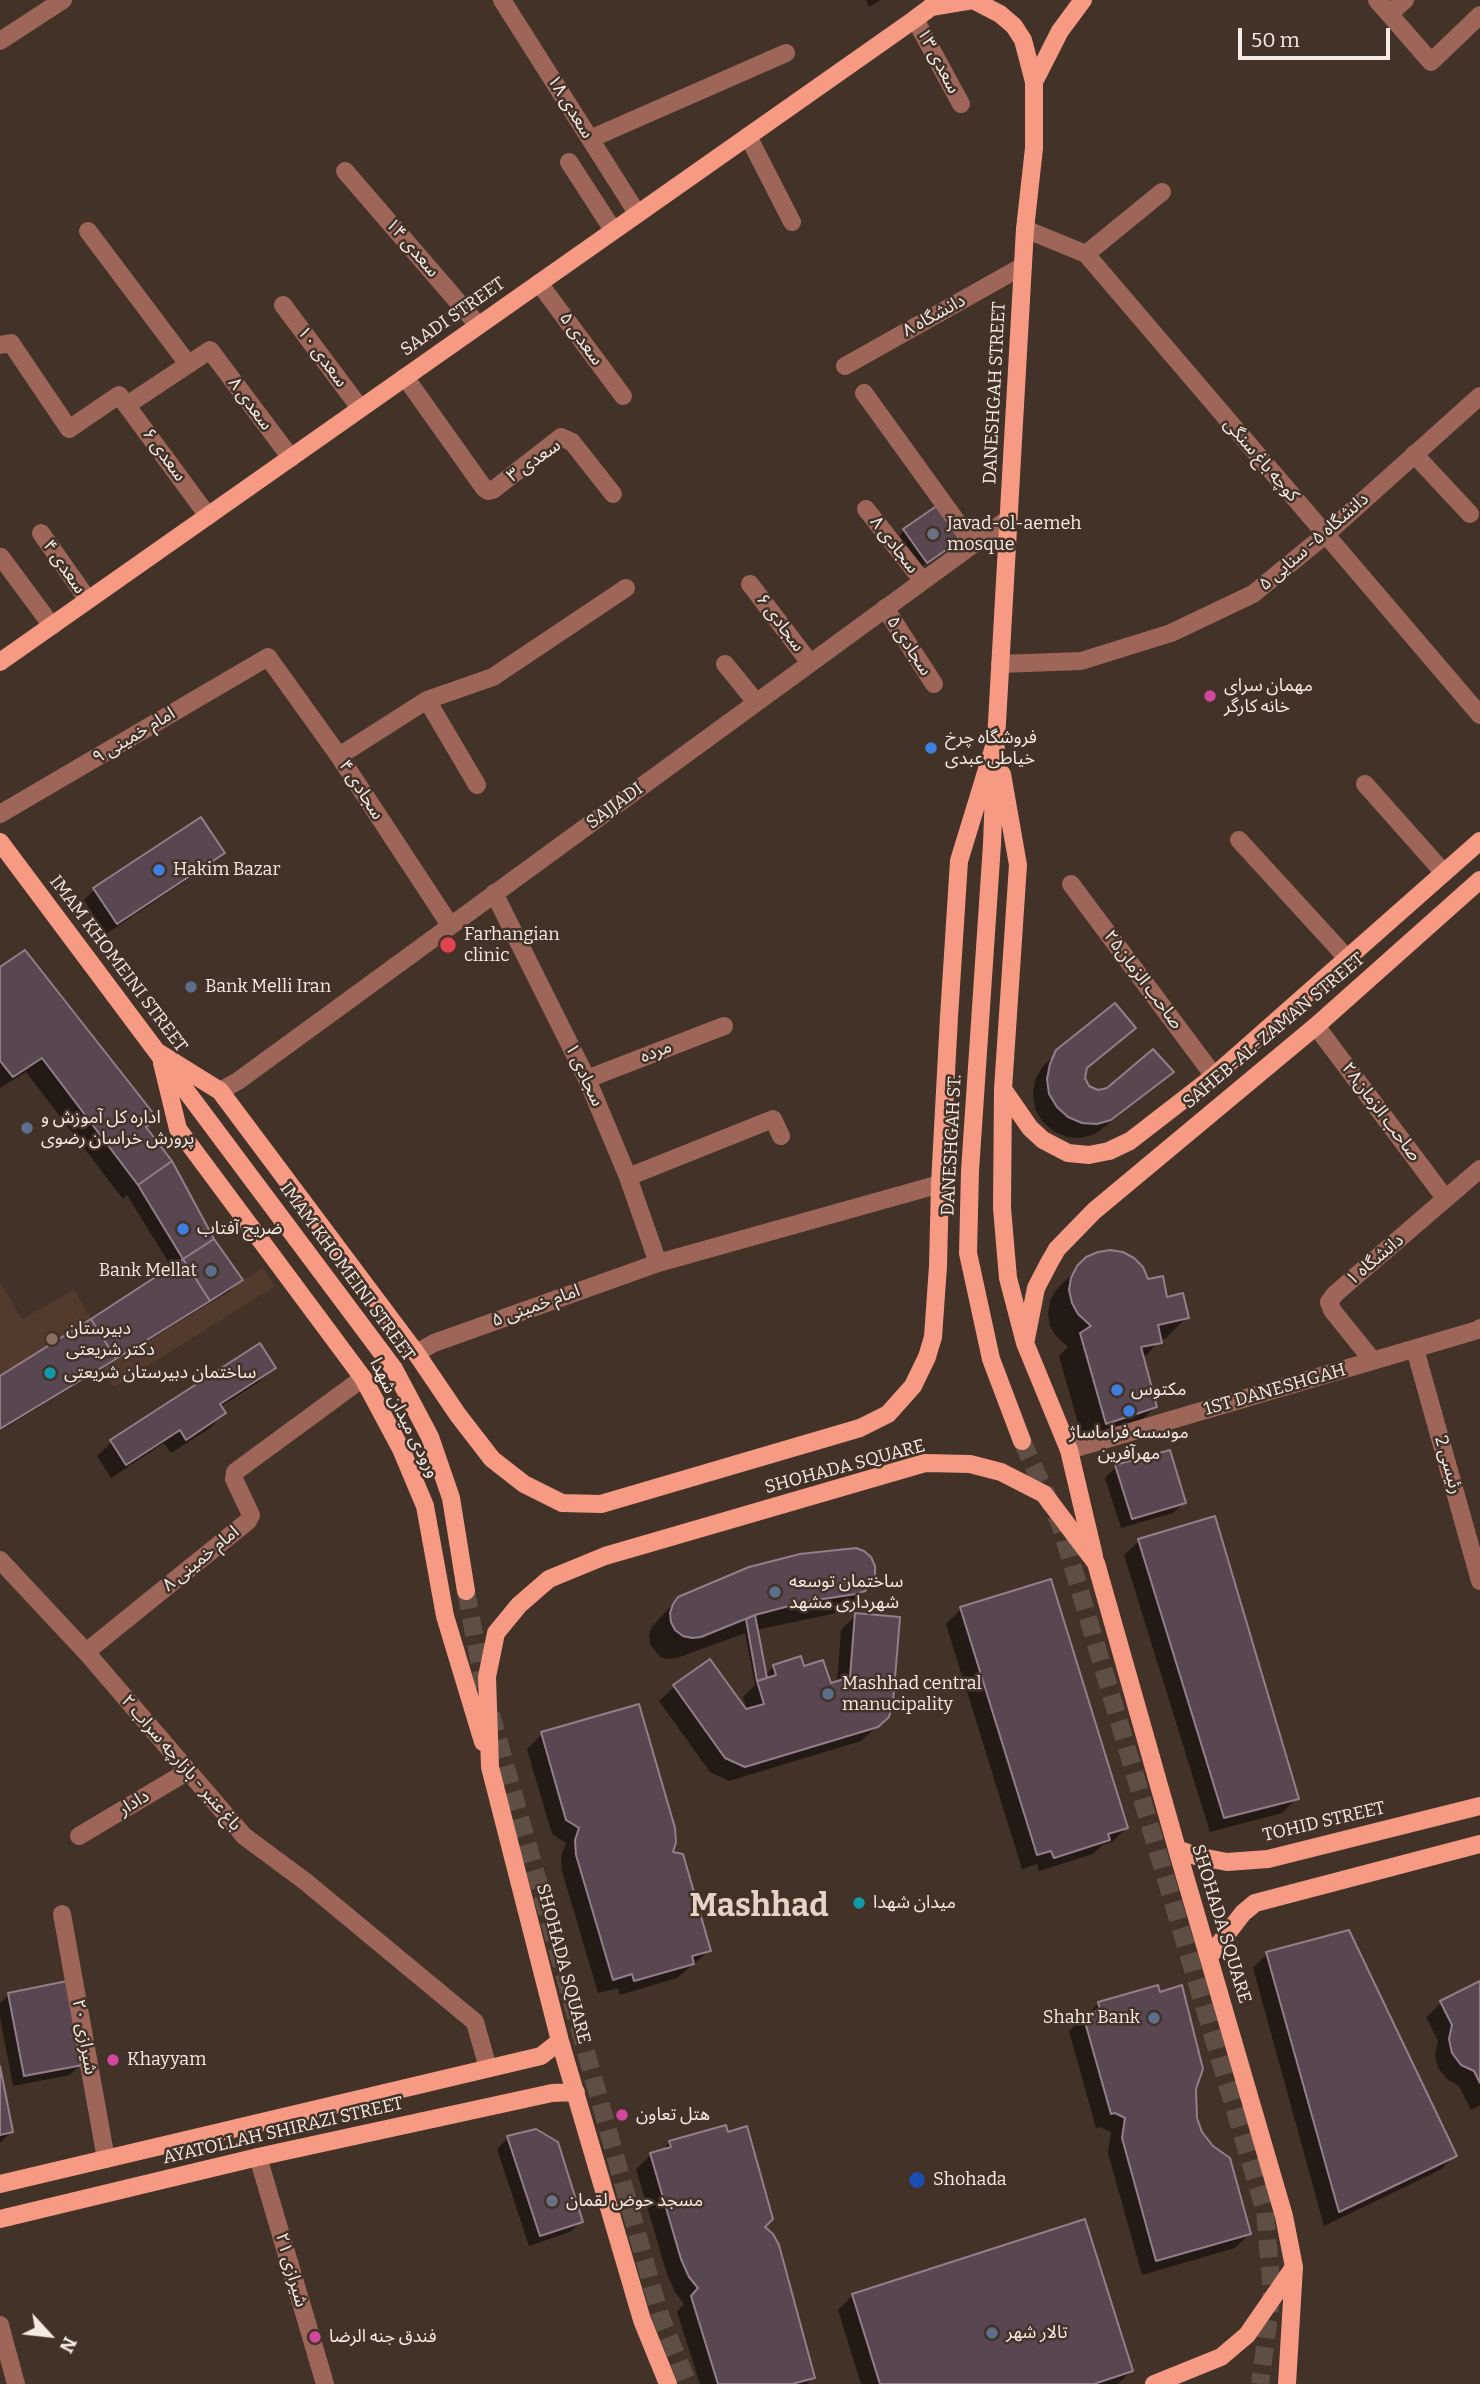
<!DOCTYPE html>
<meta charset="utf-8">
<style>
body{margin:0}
#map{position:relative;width:1480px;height:2384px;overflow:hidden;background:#433228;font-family:Bitter,serif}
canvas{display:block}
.north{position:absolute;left:14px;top:2300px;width:70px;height:70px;-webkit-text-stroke:5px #433228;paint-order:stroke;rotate:117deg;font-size:19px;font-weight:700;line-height:28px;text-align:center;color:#f5eae4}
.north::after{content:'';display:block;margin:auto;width:24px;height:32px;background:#f5eae4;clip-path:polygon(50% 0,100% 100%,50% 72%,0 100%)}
.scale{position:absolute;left:1238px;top:28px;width:152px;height:32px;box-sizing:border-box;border:4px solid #f5eae4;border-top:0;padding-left:9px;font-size:21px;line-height:24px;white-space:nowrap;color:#f5eae4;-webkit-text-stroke:5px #433228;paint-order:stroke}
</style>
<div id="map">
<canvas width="1480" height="2384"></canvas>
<div class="north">N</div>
<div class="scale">50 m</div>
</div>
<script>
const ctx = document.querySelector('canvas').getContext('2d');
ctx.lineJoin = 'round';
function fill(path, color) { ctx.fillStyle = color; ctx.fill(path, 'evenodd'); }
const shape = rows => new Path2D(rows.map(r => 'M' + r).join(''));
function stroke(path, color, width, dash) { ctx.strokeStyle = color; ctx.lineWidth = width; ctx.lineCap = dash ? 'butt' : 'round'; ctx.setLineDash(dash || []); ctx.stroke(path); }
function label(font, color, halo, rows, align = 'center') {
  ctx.font = font + ' Bitter,"Noto Sans Arabic",serif'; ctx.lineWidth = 5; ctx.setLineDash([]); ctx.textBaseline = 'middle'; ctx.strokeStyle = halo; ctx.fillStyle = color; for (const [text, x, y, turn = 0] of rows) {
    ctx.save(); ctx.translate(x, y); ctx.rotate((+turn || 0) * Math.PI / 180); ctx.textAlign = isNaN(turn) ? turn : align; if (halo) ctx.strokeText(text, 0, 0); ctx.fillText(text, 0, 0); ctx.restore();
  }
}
fill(shape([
 [263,1268,275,1286,114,1387,101,1369,0,1429,0,1282,22,1319,74,1290,116,1358]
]), '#523b2d');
fill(shape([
 [866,0,881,0,869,7],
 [904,531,959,539,919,569,898,537],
 [222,853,211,864,106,934,84,900,95,889],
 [0,969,145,1128,213,1240,241,1280,230,1291,0,1431,0,1378,172,1268,127,1195,123,1199,26,1072,0,1088],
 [1133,1028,1085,1069,1083,1072,1088,1088,1103,1092,1171,1072,1157,1086,1095,1134,1081,1138,1067,1137,1053,1131,1042,1121,1035,1109,1033,1094,1035,1080,1042,1067,1058,1052],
 [1087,1259,1147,1281,1187,1317,1165,1339,1160,1340,1142,1360,1155,1407,1133,1429,1084,1445,1059,1356,1068,1347,1056,1336,1050,1326,1048,1313,1050,1301,1056,1290],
 [274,1368,259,1382,220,1407,224,1413,210,1428,171,1453,164,1443,111,1478,97,1456,112,1442],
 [1116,1467,1184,1503,1173,1513,1121,1528,1105,1478],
 [1139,1541,1297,1798,1282,1813,1210,1832,1124,1555],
 [870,1583,841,1612,756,1630,765,1675,774,1667,802,1669,830,1685,837,1683,841,1630,856,1615,882,1722,861,1741,729,1781,710,1772,659,1701,674,1687,710,1661,749,1717,743,1697,755,1685,745,1633,677,1658,669,1659,660,1657,650,1644,649,1636,651,1628,657,1621,679,1598],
 [961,1609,1126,1828,1112,1842,1102,1845,1093,1854,1039,1871,1037,1864,1022,1869,946,1624],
 [542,1734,709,1951,677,1978,620,1995,618,1988,598,1993,562,1871,561,1856,566,1843,552,1834,527,1749],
 [1267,1954,1455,2156,1440,2170,1324,2226,1253,1968],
 [1480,1983,1480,2105,1471,2110,1459,2086,1447,2079,1438,2068,1435,2055,1438,2041,1426,2017,1441,2003],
 [9,1994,81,2064,70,2075,13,2086,0,2017,0,2003],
 [1099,2003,1195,2089,1195,2119,1249,2234,1235,2248,1142,2275,1108,2153,1111,2132,1099,2127,1096,2128,1069,2031],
 [0,2075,11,2132,0,2143],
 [508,2138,581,2222,570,2232,529,2246,497,2149],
 [670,2142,763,2227,813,2377,807,2384,700,2384,677,2312,684,2304,675,2292,667,2274,636,2169,651,2155,661,2152],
 [853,2295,1131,2371,1118,2384,861,2384,838,2310]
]), '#0007');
const building = shape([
 [938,505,962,539,927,563,903,529,938,505],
 [201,817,225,853,117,924,93,888,201,817],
 [25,950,157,1118,146,1127,172,1161,138,1185,42,1058,13,1077,0,1061,0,967,25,950],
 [1115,1003,1136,1028,1087,1068,1085,1078,1089,1086,1098,1090,1107,1088,1153,1049,1174,1072,1111,1120,1097,1124,1082,1123,1068,1117,1057,1107,1049,1094,1047,1079,1050,1064,1056,1050,1115,1003],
 [172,1161,214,1239,183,1259,138,1185,172,1161],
 [214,1239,243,1280,210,1301,183,1259,214,1239],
 [1110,1250,1123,1252,1134,1258,1143,1267,1148,1279,1163,1276,1167,1297,1183,1293,1189,1318,1158,1325,1162,1343,1141,1347,1157,1407,1106,1424,1080,1333,1091,1326,1078,1314,1072,1303,1069,1290,1071,1278,1077,1266,1086,1257,1098,1252,1110,1250],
 [183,1259,210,1301,116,1359,91,1319,183,1259],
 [91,1319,116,1359,0,1429,0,1376,91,1319],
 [260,1343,276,1368,220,1404,226,1413,186,1440,180,1430,126,1465,110,1440,260,1343],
 [1170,1450,1186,1503,1132,1519,1115,1465,1170,1450],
 [1215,1516,1299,1799,1224,1818,1138,1539,1215,1516],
 [856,1548,864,1551,871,1557,875,1566,875,1576,871,1584,865,1591,856,1594,804,1602,755,1615,701,1637,692,1638,683,1636,675,1630,671,1622,670,1613,673,1604,678,1597,749,1567,800,1554,856,1548],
 [1051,1579,1128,1828,1108,1834,1110,1840,1054,1858,1051,1851,1037,1855,960,1607,1051,1579],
 [855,1613,900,1617,893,1703,889,1717,878,1727,745,1767,725,1758,673,1685,710,1659,746,1709,764,1704,757,1681,776,1675,773,1665,801,1656,804,1666,823,1660,831,1683,850,1677,855,1613],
 [755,1615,767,1678,757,1681,746,1619,755,1615],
 [639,1704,675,1828,676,1842,673,1852,683,1854,711,1951,692,1956,694,1964,634,1981,632,1974,613,1980,576,1855,575,1840,579,1828,566,1820,541,1732,639,1704],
 [1349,1930,1457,2156,1339,2212,1266,1952,1349,1930],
 [67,1981,83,2065,24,2076,8,1993,67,1981],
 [1480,1981,1480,2083,1474,2071,1461,2065,1452,2053,1449,2039,1452,2025,1440,2001,1480,1981],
 [1158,1985,1160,1992,1182,1985,1203,2069,1196,2089,1197,2118,1202,2132,1213,2146,1230,2158,1251,2234,1156,2261,1122,2138,1125,2118,1115,2113,1111,2114,1083,2015,1100,2010,1098,2002,1158,1985],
 [0,2066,13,2132,0,2135,0,2066],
 [726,2125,728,2132,747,2126,773,2219,765,2227,773,2234,779,2245,815,2378,792,2384,718,2384,691,2296,698,2288,689,2277,681,2259,650,2153,671,2147,669,2141,726,2125],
 [536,2129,558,2142,583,2222,540,2236,507,2136,536,2129],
 [1085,2219,1133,2371,1094,2384,880,2384,852,2294,1085,2219]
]);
fill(building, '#584650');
stroke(building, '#937e8a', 2);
stroke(shape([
 [1022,1441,1060,1524,1265,2211,1272,2293,1260,2384],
 [466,1591,484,1687],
 [491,1714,660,2315,688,2384]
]), '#5e4e44', 18, [18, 9]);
stroke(shape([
 [502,0,637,213],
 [1377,0,1431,62,1480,15],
 [1389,14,1405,0],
 [915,19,961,104],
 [0,41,63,0],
 [748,136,792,222],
 [590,139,786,53],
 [569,162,613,230],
 [345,171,478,325],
 [1025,229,1086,254,1480,715],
 [88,231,188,364],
 [1086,254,1162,192],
 [539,283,623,396],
 [283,305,360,408],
 [0,345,11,343,69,429,119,395,208,516],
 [845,366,1023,266],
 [405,377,484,488,488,491,493,490,561,437,572,442,613,494],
 [864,393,973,544],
 [127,405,210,350,291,458],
 [1414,454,1470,514],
 [866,509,922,580],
 [41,533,88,600],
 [1,557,52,626],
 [750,584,810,663],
 [885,608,934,684],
 [725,664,756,702],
 [1000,664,1081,661,1171,633,1253,594,1325,535,1480,396],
 [427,700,477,785],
 [339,756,427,700,493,677,626,588],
 [1365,784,1444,873],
 [0,814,268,657,339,756,450,925],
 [1239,840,1347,958],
 [1071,884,1214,1076],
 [494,893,587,1079,628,1177,658,1263],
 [1316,1026,1445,1198],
 [587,1079,724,1026],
 [220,1091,238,1081,1008,519],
 [628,1177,773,1119,781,1136],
 [1415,1349,1480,1581],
 [416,1353,434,1343,658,1263,940,1184],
 [1373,1361,1332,1310,1329,1302,1335,1294,1480,1169],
 [1069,1450,1478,1330,1480,1328],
 [0,1560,86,1652,244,1836,306,1882,475,2022,488,2068],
 [86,1652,248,1521,251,1515,234,1479,235,1472,363,1378],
 [79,1836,188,1771],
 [62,1914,106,2159],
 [258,2157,325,2384],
 [0,2325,16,2384]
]), '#9e6658', 18);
stroke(shape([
 [931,7,973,0,1000,14,1014,26,1023,40,1034,82,1034,148,1025,229,996,740,992,844,970,1171,968,1253,991,1359,1022,1441],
 [1034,82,1060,31,1083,0],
 [0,662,915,19,931,7,936,0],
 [1002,774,1018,865,1003,1089,1002,1208,1008,1278,1025,1343,1069,1450,1094,1556],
 [0,842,394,1369,430,1437,451,1498,466,1591],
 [159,1053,220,1091,416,1353,458,1415,492,1459,524,1484,562,1503,601,1504,860,1428,888,1414,913,1386,927,1357,933,1337,938,1266,940,1184,949,1017,959,861,996,740],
 [162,1063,178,1129,363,1378,401,1449,425,1506,445,1616,483,1742],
 [1003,1089,1030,1128,1043,1140,1068,1153,1089,1155,1109,1151,1130,1141,1214,1076,1480,841],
 [1026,1339,1036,1288,1049,1263,1057,1249,1094,1211,1316,1026,1480,880],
 [1177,1849,1196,1856,1227,1862,1268,1859,1480,1806],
 [1209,1957,1243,1913,1255,1903,1480,1844],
 [0,2184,541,2056,560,2041],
 [0,2219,258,2157,552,2093,576,2092],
 [668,2384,642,2320,560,2041,490,1767,487,1677,496,1633,519,1605,549,1579,605,1556,925,1463,970,1464,1001,1472,1044,1494,1096,1563,1177,1849,1284,2216,1294,2267,1287,2384],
 [1154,2384,1221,2357,1247,2335,1294,2267]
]), '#f69a84', 18);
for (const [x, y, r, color] of [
 [933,534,7,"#6b7280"],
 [1210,696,7,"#d1479c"],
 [931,748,7,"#3f7fe0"],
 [159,870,7,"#3f7fe0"],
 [448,945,9,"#e0444e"],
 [191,987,7,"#5c6f8a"],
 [27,1128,7,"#5c6f8a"],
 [183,1229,7,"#3f7fe0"],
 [211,1271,7,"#5c6f8a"],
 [52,1339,7,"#8d6e63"],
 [50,1373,7,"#0f9aa8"],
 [1117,1390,7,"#3f7fe0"],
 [1129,1411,7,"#3f7fe0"],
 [775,1592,7,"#5c6f8a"],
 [828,1694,7,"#5c6f8a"],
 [859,1903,7,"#0f9aa8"],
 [1154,2018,7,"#5c6f8a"],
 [113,2060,7,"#d1479c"],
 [622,2115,7,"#d1479c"],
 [917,2180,9,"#1a4fb4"],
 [552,2201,7,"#6b7280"],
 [992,2333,7,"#5c6f8a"],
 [315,2337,7,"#d1479c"]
]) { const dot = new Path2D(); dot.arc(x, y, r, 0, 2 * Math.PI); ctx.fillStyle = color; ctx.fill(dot); stroke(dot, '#433228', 2.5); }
label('18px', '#f5eae4', '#433228', [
 ["سعدی ۱۳",938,61,62],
 ["سعدی ۱۸",570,107,58],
 ["سعدی ۱۴",412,248,49],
 ["دانشگاه ۸",934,316,-29],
 ["SAADI STREET",453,317,-35],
 ["سعدی ۵",581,339,54],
 ["سعدی ۱۰",322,357,53],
 ["DANESHGAH STREET",995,393,-87],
 ["سعدی ۸",250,404,53],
 ["سعدی ۶",164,455,54],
 ["کوچه باغ سنگی",1261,460,49],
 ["سعدی ۳",534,461,-35],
 ["دانشگاه ۵- سنایی ۵",1314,542,-41],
 ["سجادی ۸",894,545,52],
 ["سعدی ۴",64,567,55],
 ["سجادی ۶",780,623,53],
 ["سجادی ۵",909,646,57],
 ["امام خمینی ۹",134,736,-31],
 ["سجادی ۴",361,790,57],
 ["SAJJADI",615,806,-36],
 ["IMAM KHOMEINI STREET",118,964,53],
 ["صاحب الزمان۲۵",1143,980,53],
 ["SAHEB-AL-ZAMAN STREET",1274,1031,-40],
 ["مرده",656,1052,-21],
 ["سجادی ۱",584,1075,65],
 ["صاحب الزمان۲۸",1381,1112,53],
 ["DANESHGAH ST.",952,1145,-87],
 ["دانشگاه ۱",1375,1260,-40],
 ["IMAM KHOMEINI STREET",347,1272,54],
 ["امام خمینی ۵",536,1306,-20],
 ["1ST DANESHGAH",1275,1390,-16],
 ["ورودی میدان شهدا",404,1418,63],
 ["رئیسی 2",1448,1465,74],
 ["SHOHADA SQUARE",845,1467,-15],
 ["امام خمینی ۸",201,1559,-39],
 ["باغ عنبر - بازارچه سراب ۲",181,1763,49],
 ["دادار",134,1803,-31],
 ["TOHID STREET",1324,1822,-13],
 ["SHOHADA SQUARE",1221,1924,73],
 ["SHOHADA SQUARE",563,1964,75],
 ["شیرازی ۲۰",84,2037,80],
 ["AYATOLLAH SHIRAZI STREET",283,2131,-13],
 ["شیرازی ۲۱",291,2270,74]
]);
label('18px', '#f5eae4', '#433228', [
 ["Javad-ol-aemeh",947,524],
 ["mosque",947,545],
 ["مهمان سرای",1224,686],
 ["خانه کارگر",1224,707],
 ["فروشگاه چرخ",945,738],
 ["خیاطی عبدی",945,759],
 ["Hakim Bazar",173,870],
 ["Farhangian",464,935],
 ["clinic",464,956],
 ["Bank Melli Iran",205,987],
 ["اداره کل آموزش و",41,1118],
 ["پرورش خراسان رضوی",41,1139],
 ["ضریح آفتاب",197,1229],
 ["Bank Mellat",197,1271,"right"],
 ["دبیرستان",66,1329],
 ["دکتر شریعتی",66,1350],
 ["ساختمان دبیرستان شریعتی",64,1373],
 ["مکتوس",1131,1390],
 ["موسسه فراماساژ",1129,1433,"center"],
 ["مهرآفرین",1129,1454,"center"],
 ["ساختمان توسعه",789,1582],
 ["شهرداری مشهد",789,1603],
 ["Mashhad central",842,1684],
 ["manucipality",842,1705],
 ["میدان شهدا",873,1903],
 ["Shahr Bank",1140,2018,"right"],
 ["Khayyam",127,2060],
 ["هتل تعاون",636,2115],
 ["Shohada",933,2180],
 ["مسجد حوض لقمان",566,2201],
 ["تالار شهر",1006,2333],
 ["فندق جنه الرضا",329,2337]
], 'left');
label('bold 32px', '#e8d2c5', '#433228', [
 ["Mashhad",759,1907]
]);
</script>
